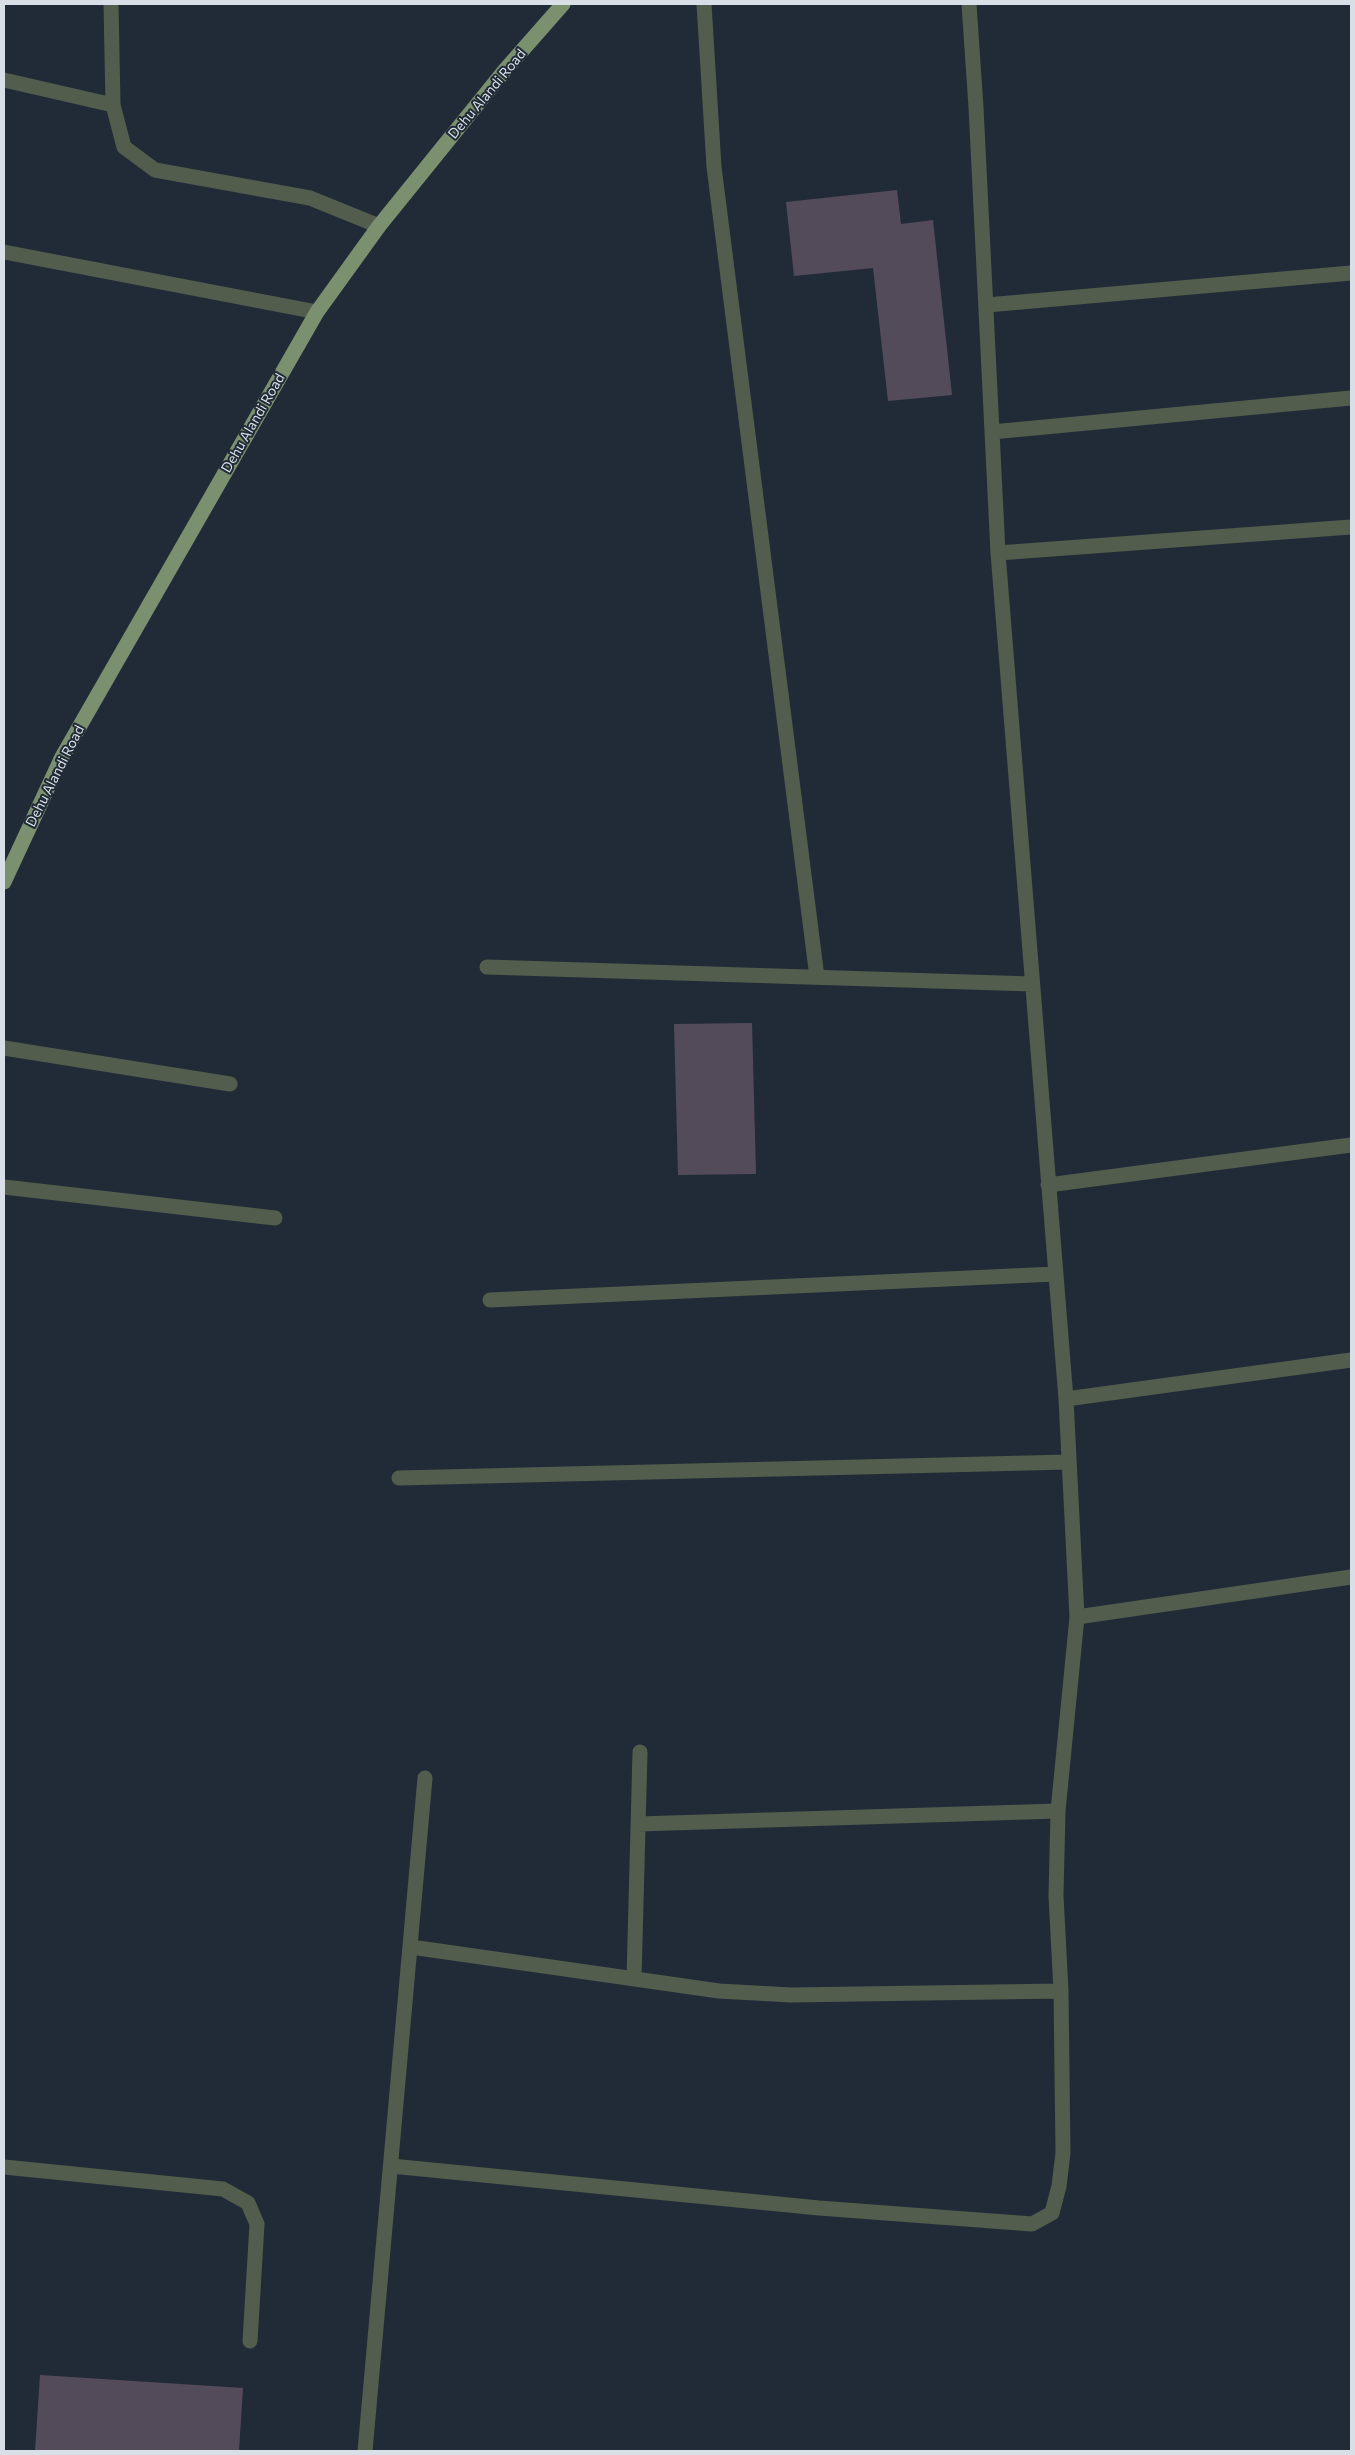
<!DOCTYPE html>
<style>
body{margin:0}
#map{position:relative;width:1355px;height:2455px;overflow:hidden;background:#212b37;font-family:Commissioner,sans-serif}
canvas{display:block}
.frame{position:absolute;inset:0;border:5px solid #d8dfe7;pointer-events:none}
</style>
<div id="map">
<canvas width="1355" height="2455"></canvas>
<div class="frame"></div>
</div>
<script>
const ctx = document.querySelector('canvas').getContext('2d');
ctx.lineJoin = 'round';
function fill(path, color) { ctx.fillStyle = color; ctx.fill(path, 'evenodd'); }
const shape = rows => new Path2D(rows.map(r => 'M' + r).join(''));
function stroke(path, color, width, dash) { ctx.strokeStyle = color; ctx.lineWidth = width; ctx.lineCap = dash ? 'butt' : 'round'; ctx.setLineDash(dash || []); ctx.stroke(path); }
function label(font, color, halo, rows, align = 'center') {
  ctx.font = font + ' Commissioner,sans-serif'; ctx.lineWidth = 4; ctx.setLineDash([]); ctx.textBaseline = 'middle'; ctx.strokeStyle = halo; ctx.fillStyle = color; for (const [text, x, y, turn = 0] of rows) {
    ctx.save(); ctx.translate(x, y); ctx.rotate((+turn || 0) * Math.PI / 180); ctx.textAlign = isNaN(turn) ? turn : align; if (halo) ctx.strokeText(text, 0, 0); ctx.fillText(text, 0, 0); ctx.restore();
  }
}
fill(shape([
 [897,190,901,224,933,220,952,395,888,401,873,268,794,276,786,202],
 [752,1023,756,1174,678,1175,674,1024],
 [40,2375,243,2388,239,2451,35,2451]
]), '#544b5a');
stroke(shape([
 [111,4,113,105,124,147,155,170,310,198,379,226],
 [704,4,714,167,817,977],
 [4,80,113,105],
 [4,252,317,312],
 [987,305,1351,273],
 [992,432,1351,398],
 [998,553,1351,527],
 [487,967,1032,984],
 [4,1048,230,1084],
 [1048,1185,1351,1145],
 [4,1187,275,1218],
 [490,1300,1055,1274],
 [1066,1399,1351,1360],
 [399,1478,1069,1462],
 [1077,1617,1351,1577],
 [638,1824,1058,1811],
 [411,1947,719,1991,791,1995,1061,1991],
 [634,1979,640,1752],
 [391,2166,819,2208,1032,2224,1052,2213,1059,2186,1063,2153,1061,1991,1056,1896,1058,1811,1077,1617,1066,1399,998,553,976,107,969,4],
 [4,2167,223,2189,248,2203,257,2224,250,2341],
 [365,2451,425,1778]
]), '#525d4d', 15);
stroke(shape([
 [4,882,62,757,317,312,379,226,505,70,563,4]
]), '#7a906f', 15);
label('14px', '#d8dfe7', '#212b37', [
 ["Dehu Alandi Road",487,94,-50],
 ["Dehu Alandi Road",253,423,-60],
 ["Dehu Alandi Road",55,776,-63]
]);
</script>
